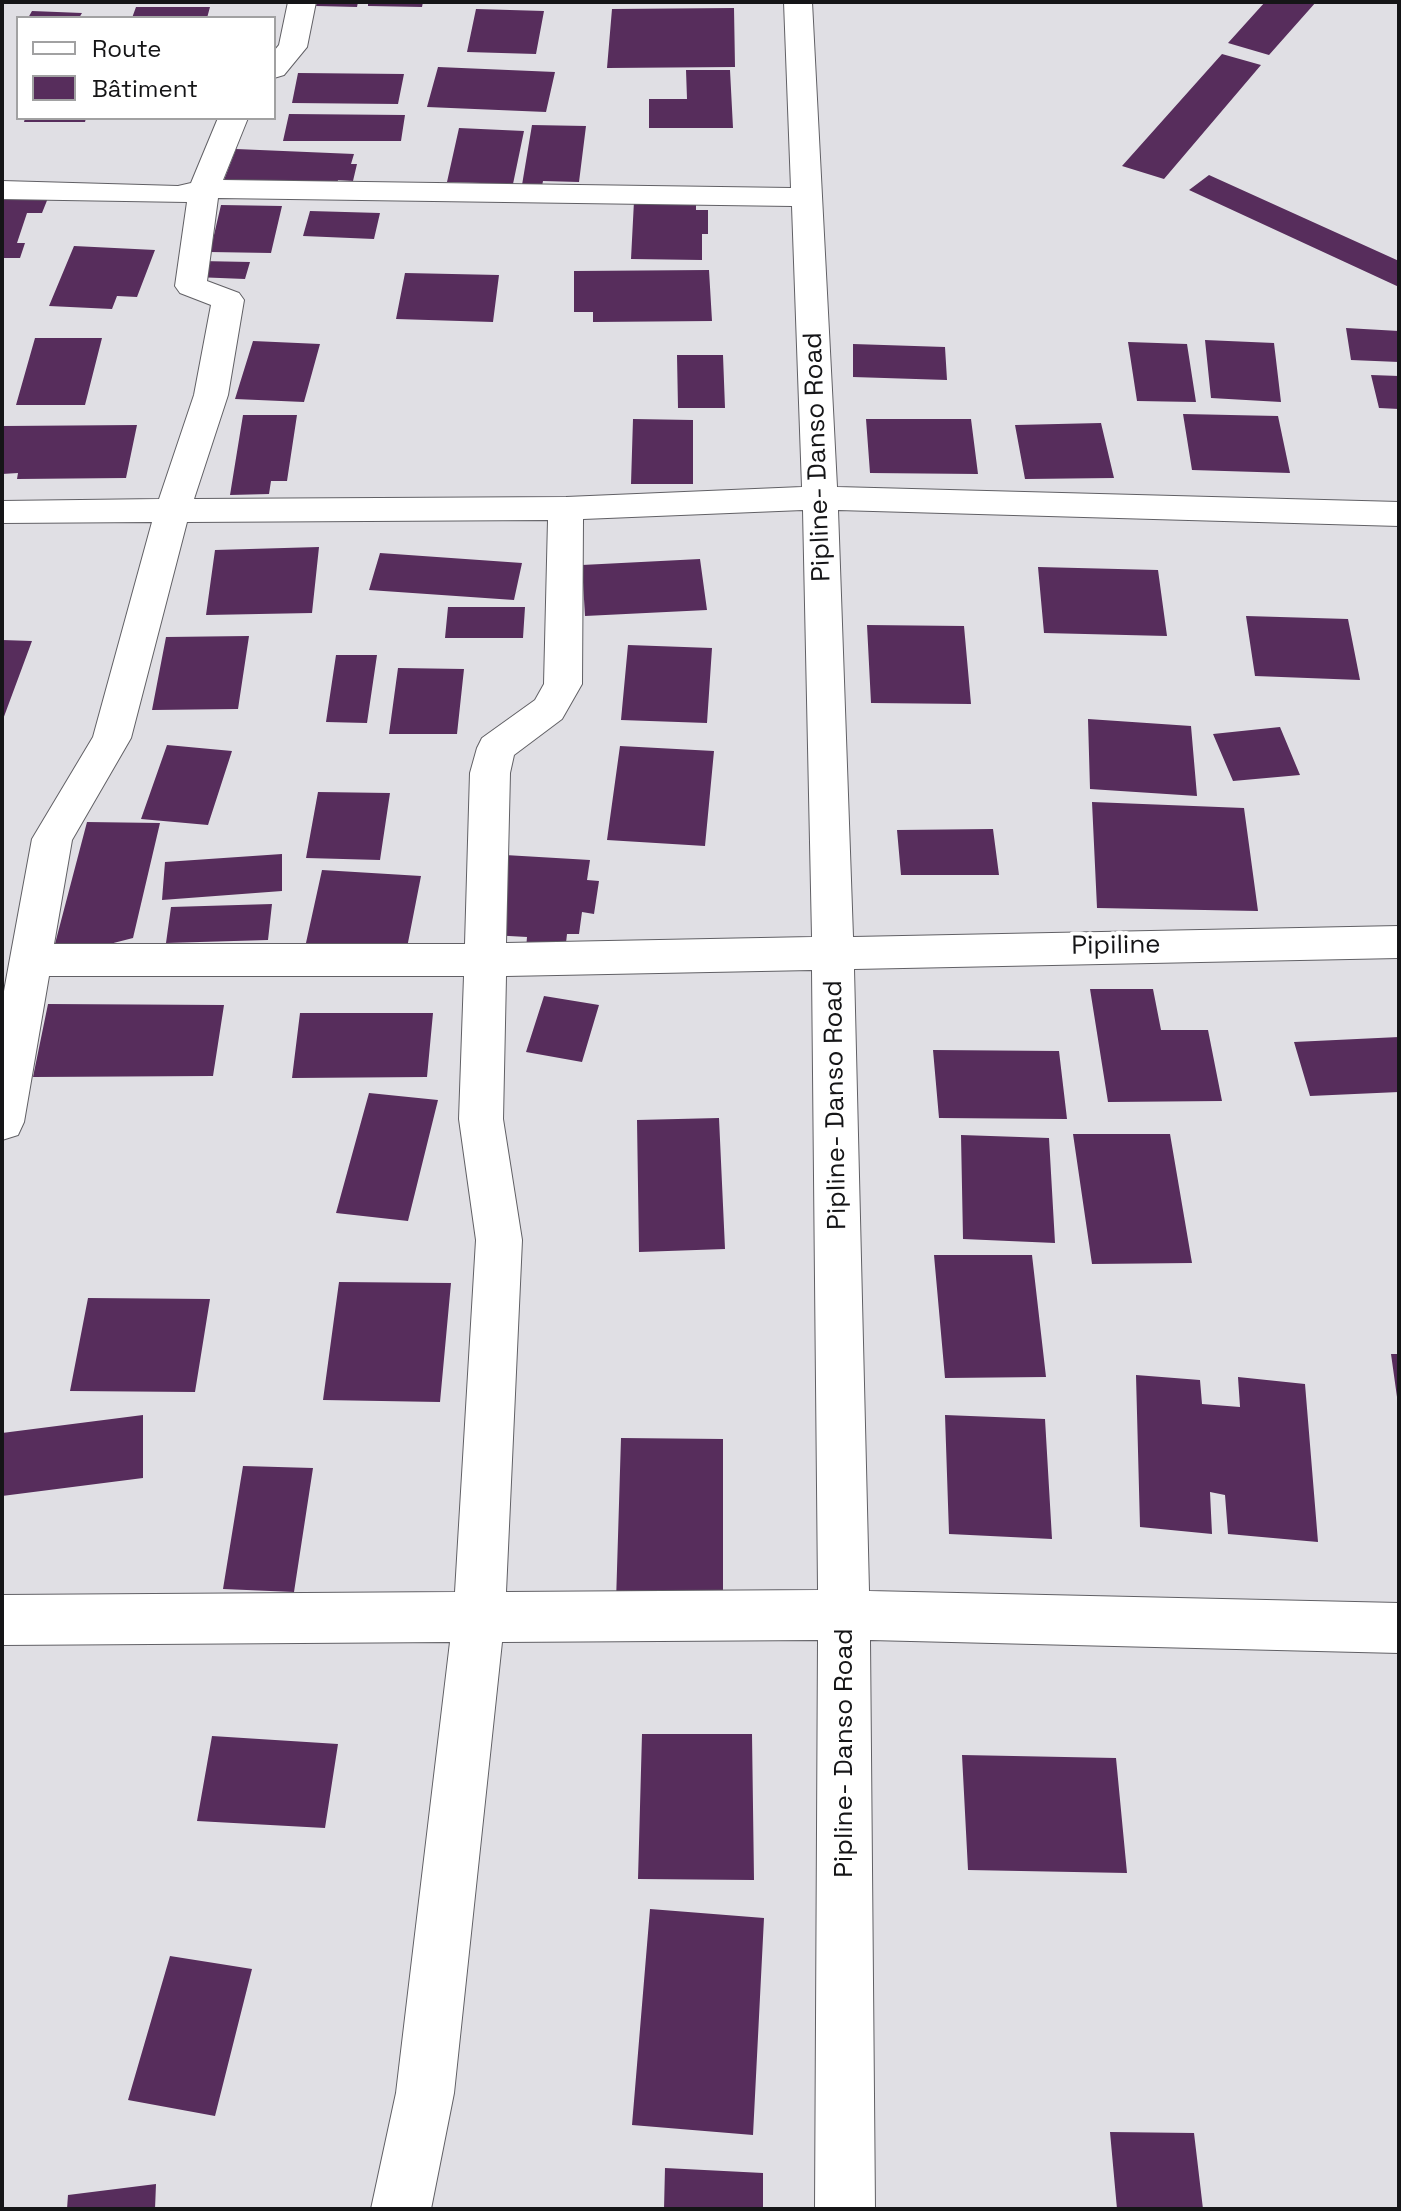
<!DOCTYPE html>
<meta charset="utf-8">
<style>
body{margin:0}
#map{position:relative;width:1401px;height:2211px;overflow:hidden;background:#e0dfe4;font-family:"Space Grotesk",sans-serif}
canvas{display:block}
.frame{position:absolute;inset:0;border:4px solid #151517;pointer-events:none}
.legend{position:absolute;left:16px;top:16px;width:260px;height:104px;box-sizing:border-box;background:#fff;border:2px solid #a1a1a2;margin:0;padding:10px 14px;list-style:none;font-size:24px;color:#151517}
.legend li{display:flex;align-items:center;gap:16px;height:40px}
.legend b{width:40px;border:2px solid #a1a1a2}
</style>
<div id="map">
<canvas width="1401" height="2211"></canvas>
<div class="frame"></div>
<ul class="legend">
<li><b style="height:10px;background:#fff"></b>Route</li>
<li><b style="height:22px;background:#572d5c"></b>Bâtiment</li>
</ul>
</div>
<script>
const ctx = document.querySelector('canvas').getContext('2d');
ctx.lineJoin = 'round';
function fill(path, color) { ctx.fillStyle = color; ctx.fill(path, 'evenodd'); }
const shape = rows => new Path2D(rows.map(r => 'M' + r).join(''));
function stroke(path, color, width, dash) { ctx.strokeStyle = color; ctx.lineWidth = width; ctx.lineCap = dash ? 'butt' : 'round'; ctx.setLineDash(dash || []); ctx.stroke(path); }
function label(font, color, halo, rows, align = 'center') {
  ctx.font = font + ' "Space Grotesk",sans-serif'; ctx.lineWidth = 8; ctx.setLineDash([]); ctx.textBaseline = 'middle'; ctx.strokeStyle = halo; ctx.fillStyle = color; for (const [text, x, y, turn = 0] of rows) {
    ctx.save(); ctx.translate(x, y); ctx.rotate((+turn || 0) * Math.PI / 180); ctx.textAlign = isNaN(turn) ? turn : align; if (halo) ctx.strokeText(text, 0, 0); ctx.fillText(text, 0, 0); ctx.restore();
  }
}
fill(shape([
 [317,2,358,2,357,7,316,6],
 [368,2,423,2,422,7,368,6],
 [1265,2,1316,2,1269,55,1228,43],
 [136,7,210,7,207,18,132,18],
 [734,8,735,67,607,68,612,9],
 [476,9,544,11,536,54,467,52],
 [32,11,82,13,79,18,28,18],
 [1222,54,1261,65,1164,179,1122,166],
 [438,67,555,72,546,112,427,107],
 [686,70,730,70,733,128,649,128,649,99,687,99],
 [298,73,404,74,398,104,292,103],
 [289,114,405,115,401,141,283,141],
 [25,118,86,118,85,122,24,122],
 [532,125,586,126,579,182,543,181,542,186,522,185],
 [459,128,524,131,513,184,447,182],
 [236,149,354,154,351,164,357,164,353,181,338,180,337,185,224,180],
 [1209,175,1399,261,1399,287,1189,190],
 [2,197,48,198,42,213,27,213,17,243,25,243,20,258,2,258],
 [634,201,696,202,696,210,708,210,708,234,702,234,702,260,631,259],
 [221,205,282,206,271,253,210,252],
 [310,211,380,213,374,239,303,236],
 [74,246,155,250,137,297,117,296,112,309,49,306],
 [200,261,250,262,245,279,195,277],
 [709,270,712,321,593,322,593,312,574,312,574,271],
 [405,273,499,275,493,322,396,319],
 [1346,328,1399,331,1399,362,1351,360],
 [35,338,102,338,85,405,16,405],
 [1205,340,1274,343,1281,402,1211,398],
 [253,341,320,344,304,402,235,399],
 [1128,342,1187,344,1196,402,1137,401],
 [853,344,945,347,947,380,853,377],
 [677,355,723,355,725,408,678,408],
 [1371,375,1399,376,1399,409,1379,408],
 [1183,414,1278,416,1290,473,1192,470],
 [243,415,297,415,287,481,271,481,269,494,230,495],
 [633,419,693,420,693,484,631,484],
 [866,419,971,419,978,474,870,473],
 [1101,423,1114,478,1025,479,1015,425],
 [137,425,126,478,17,479,18,473,2,474,4,426],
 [319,547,312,613,206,615,215,550],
 [380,553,522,563,514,600,369,590],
 [700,559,707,610,585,616,582,565],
 [1038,567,1158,570,1167,636,1044,633],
 [448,607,525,607,523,638,445,638],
 [1246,616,1348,619,1360,680,1255,676],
 [867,625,964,626,971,704,871,703],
 [249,636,238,709,152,710,166,637],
 [2,640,32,641,2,722],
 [628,645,712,648,707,723,621,720],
 [336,655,377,655,367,723,326,722],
 [398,668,464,669,457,734,389,734],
 [1088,719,1191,726,1197,796,1090,789],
 [1280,727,1300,775,1233,781,1213,734],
 [167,745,232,751,208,825,141,819],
 [620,746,714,751,705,846,607,840],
 [318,792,390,793,380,860,306,858],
 [1092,802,1244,808,1258,911,1097,908],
 [87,822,160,823,133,938,51,959],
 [993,829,999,875,901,875,897,830],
 [282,854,282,891,162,900,165,862],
 [505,855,590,860,587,880,599,881,594,914,582,912,579,934,567,934,565,952,526,949,527,937,491,935],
 [322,870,421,876,405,958,304,952],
 [272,904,268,940,166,943,171,907],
 [1090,989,1153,989,1161,1030,1208,1030,1222,1101,1108,1102],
 [544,996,599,1005,582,1062,526,1052],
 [48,1004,224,1005,213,1076,33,1077],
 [300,1013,433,1013,427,1077,292,1078],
 [1399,1037,1399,1092,1310,1096,1294,1042],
 [933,1050,1059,1051,1067,1119,939,1118],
 [369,1093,438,1100,408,1221,336,1213],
 [719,1118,725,1249,639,1252,637,1120],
 [1073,1134,1170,1134,1192,1263,1092,1264],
 [961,1135,1049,1138,1055,1243,963,1239],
 [934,1255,1032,1255,1046,1377,945,1378],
 [339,1282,451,1283,440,1402,323,1400],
 [88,1298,210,1299,195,1392,70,1391],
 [1391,1354,1399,1354,1399,1397,1397,1397],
 [1136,1375,1200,1380,1202,1404,1240,1407,1238,1377,1305,1384,1318,1542,1228,1534,1225,1495,1210,1492,1212,1534,1140,1527],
 [143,1415,143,1478,2,1496,2,1433],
 [945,1415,1045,1419,1052,1539,949,1534],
 [621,1438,723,1439,723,1604,616,1602],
 [243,1466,313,1468,294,1592,223,1589],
 [642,1734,752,1734,754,1880,638,1879],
 [212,1736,338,1744,325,1828,197,1821],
 [962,1755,1116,1758,1127,1873,968,1870],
 [650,1909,764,1918,753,2135,632,2125],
 [170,1956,252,1969,215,2116,128,2100],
 [1110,2132,1194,2133,1203,2209,1117,2209],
 [665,2168,763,2173,763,2209,664,2209],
 [156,2184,155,2209,67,2209,68,2195]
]), '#572d5c');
const street = shape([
 [288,2,316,2,307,47,284,75,274,78,274,51,279,45,288,2],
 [784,2,812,2,837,487,1399,502,1399,526,838,510,853,937,1399,926,1399,958,854,969,869,1591,1399,1603,1399,1653,870,1640,875,2209,815,2209,818,1640,502,1642,454,2093,431,2209,371,2209,396,2093,450,1642,2,1645,2,1595,455,1592,476,1240,459,1119,464,976,49,976,24,1122,18,1135,2,1140,2,1002,32,839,93,737,152,522,2,523,2,501,159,499,194,395,211,305,180,293,175,286,187,202,2,199,2,181,178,186,191,183,218,118,248,118,223,180,791,188,784,2],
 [218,198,792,206,802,487,566,497,194,499,228,395,244,300,239,293,207,281,218,198],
 [803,510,812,937,506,943,510,773,514,755,562,719,582,684,583,519,803,510],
 [548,520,544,684,535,700,482,738,477,748,470,773,465,944,54,944,72,840,131,738,187,522,548,520],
 [812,970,818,1590,506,1592,522,1240,503,1119,506,976,812,970]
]);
stroke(street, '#616065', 2);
fill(street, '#fff');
label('26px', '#151517', '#fff', [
 ["Pipline- Danso Road",818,457,-92],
 ["Pipiline",1116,946,-1],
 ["Pipline- Danso Road",836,1105,-91],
 ["Pipline- Danso Road",845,1753,-90]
]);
</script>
